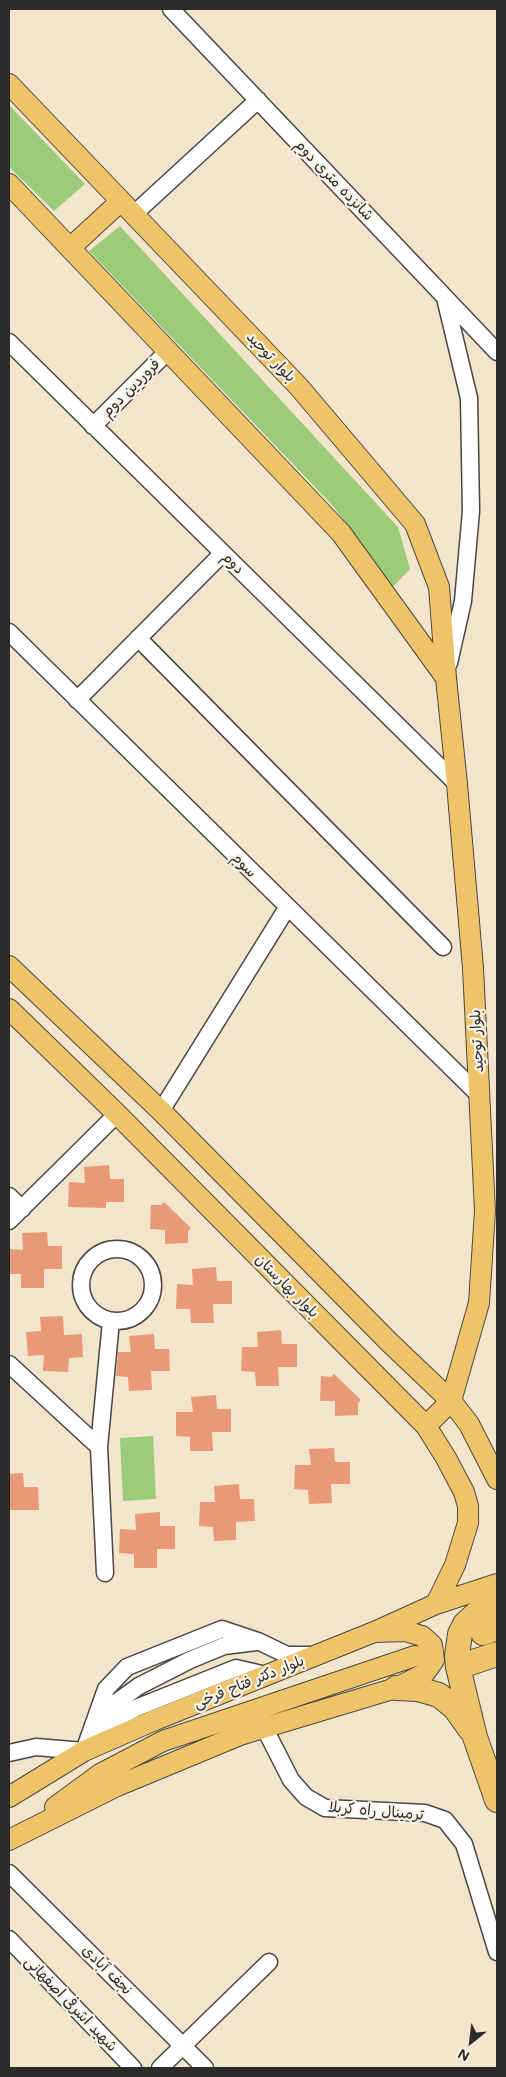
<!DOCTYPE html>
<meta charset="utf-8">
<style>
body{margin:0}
#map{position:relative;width:506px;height:2077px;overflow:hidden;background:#f3e5cc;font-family:Mali,sans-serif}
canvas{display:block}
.frame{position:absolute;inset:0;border:10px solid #2b2b2b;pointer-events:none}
.north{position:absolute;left:446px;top:2017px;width:50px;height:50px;-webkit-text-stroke:4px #f7f3e8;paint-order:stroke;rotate:209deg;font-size:14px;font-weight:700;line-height:20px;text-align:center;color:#2b2b2b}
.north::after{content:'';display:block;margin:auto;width:18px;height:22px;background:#2b2b2b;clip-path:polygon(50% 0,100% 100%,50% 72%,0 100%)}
</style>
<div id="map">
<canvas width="506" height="2077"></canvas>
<div class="frame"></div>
<div class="north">N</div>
</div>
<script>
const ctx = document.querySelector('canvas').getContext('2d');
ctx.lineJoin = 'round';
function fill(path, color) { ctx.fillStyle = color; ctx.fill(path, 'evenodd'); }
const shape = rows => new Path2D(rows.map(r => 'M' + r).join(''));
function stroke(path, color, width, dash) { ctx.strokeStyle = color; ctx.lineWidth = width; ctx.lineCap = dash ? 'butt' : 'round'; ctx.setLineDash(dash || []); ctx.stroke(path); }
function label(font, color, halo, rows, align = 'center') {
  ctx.font = font + ' Mali,"Playpen Sans Arabic",sans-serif'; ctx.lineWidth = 4.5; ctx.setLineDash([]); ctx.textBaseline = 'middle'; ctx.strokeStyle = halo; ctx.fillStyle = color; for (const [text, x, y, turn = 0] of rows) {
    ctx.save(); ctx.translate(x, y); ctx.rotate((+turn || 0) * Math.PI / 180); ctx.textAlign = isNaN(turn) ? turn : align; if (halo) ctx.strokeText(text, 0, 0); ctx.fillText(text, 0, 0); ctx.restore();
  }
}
fill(shape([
 [9,105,85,184,54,211,9,167],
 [120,226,398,527,410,569,392,588,334,507,89,251],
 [153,1436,156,1499,123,1501,120,1438]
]), '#9ccb7a');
fill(shape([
 [109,1165,110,1179,124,1179,124,1202,106,1202,106,1208,68,1207,69,1182,85,1183,84,1167],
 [164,1202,191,1228,188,1231,188,1243,165,1244,165,1230,150,1229,151,1205,161,1205],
 [47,1232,48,1246,62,1246,62,1269,44,1269,44,1288,21,1288,21,1274,9,1274,9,1249,23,1250,22,1233],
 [216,1267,217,1281,232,1281,232,1304,213,1304,214,1323,191,1323,190,1309,176,1309,177,1284,193,1285,192,1269],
 [63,1316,64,1335,82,1334,83,1357,69,1358,68,1372,43,1371,44,1355,28,1356,26,1332,41,1331,40,1317],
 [281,1330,282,1344,297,1344,297,1367,278,1367,279,1386,256,1386,255,1372,241,1371,242,1347,258,1347,257,1332],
 [154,1334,155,1349,169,1349,170,1371,151,1371,152,1390,129,1391,128,1377,116,1376,118,1352,131,1352,129,1336],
 [334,1374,361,1400,358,1403,358,1415,335,1416,335,1401,320,1401,321,1376,331,1377],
 [216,1395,217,1409,231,1409,231,1432,212,1432,213,1451,190,1451,190,1437,176,1436,176,1412,193,1412,191,1397],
 [334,1448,335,1462,350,1462,350,1484,331,1484,332,1503,309,1504,308,1490,294,1489,295,1465,311,1465,309,1449],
 [23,1473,24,1487,38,1487,39,1510,9,1510,9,1474],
 [239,1484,240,1499,254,1499,255,1521,236,1522,236,1540,214,1541,213,1527,199,1526,200,1502,215,1502,214,1486],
 [160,1512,160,1526,175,1526,175,1549,157,1549,157,1568,134,1568,134,1554,119,1553,120,1529,136,1530,135,1514]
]), '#ea9977');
const minor = shape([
 [171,9,497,352],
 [134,214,258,100],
 [445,298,469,398,471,511,463,601,449,663],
 [9,342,457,784],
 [93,426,168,351],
 [9,632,480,1096],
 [138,638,443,947],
 [77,700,223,553],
 [161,1111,287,908],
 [9,1196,22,1209],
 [9,1221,117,1114],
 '81 1285a36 36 0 1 1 72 0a36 36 0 1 1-72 0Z',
 [9,1364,99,1447,105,1573],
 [99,1447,111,1321],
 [96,1717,139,1686,190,1660,224,1646,256,1642],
 [264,1727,291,1780,306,1797,325,1808,425,1813,445,1820,464,1844,497,1952],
 [90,1734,136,1708,236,1668,266,1675],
 [9,1753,36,1747,84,1751,106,1689,127,1667,222,1629,258,1641,287,1655,311,1655],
 [9,1873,205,2068],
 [9,1939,133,2068],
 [160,2068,269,1962]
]);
const major = shape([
 [9,84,299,387,415,524,439,587,446,678,457,784,473,968,485,1211,479,1303,451,1401,426,1426],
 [9,184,341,533,446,678],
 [70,248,121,201],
 [9,966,161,1111,389,1342,451,1401,469,1424,497,1479],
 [9,1009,117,1114,426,1426,446,1458,464,1492,468,1506,468,1523,455,1565,436,1604],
 [9,1797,84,1751,155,1720,374,1632,436,1604,497,1584],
 [55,1807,100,1774,163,1741,415,1656],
 [9,1840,117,1786,240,1735,396,1688,424,1674,434,1660,432,1645,422,1636,405,1631,374,1632]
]);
const highway = shape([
 [497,1604,477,1613,465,1624,460,1634,457,1656,458,1667,475,1737,497,1800],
 [483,1633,497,1628],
 [458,1667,497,1654],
 [396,1688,418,1689,439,1695,455,1708,470,1729]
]);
stroke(minor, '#494743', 19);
stroke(major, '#494743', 22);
stroke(highway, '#494743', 26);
stroke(minor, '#fff', 16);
stroke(major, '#efc469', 20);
stroke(highway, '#efc469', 24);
label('15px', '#2b2b2b', '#f7f3e8', [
 ["شانزده متری دوم",334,180,46],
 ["بلوار توحید",271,357,46],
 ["فروردین دوم",131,388,-45],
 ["دوم",233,563,45],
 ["سوم",244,865,45],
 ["بلوار توحید",477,1041,-93],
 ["بلوار بهارستان",287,1286,45],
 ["بلوار دکتر فتاح فرخی",249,1682,-22],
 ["ترمینال راه کربلا",376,1811,5],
 ["نجف آبادی",107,1970,45],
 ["شهید اشرفی اصفهانی",71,2004,46]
]);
</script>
